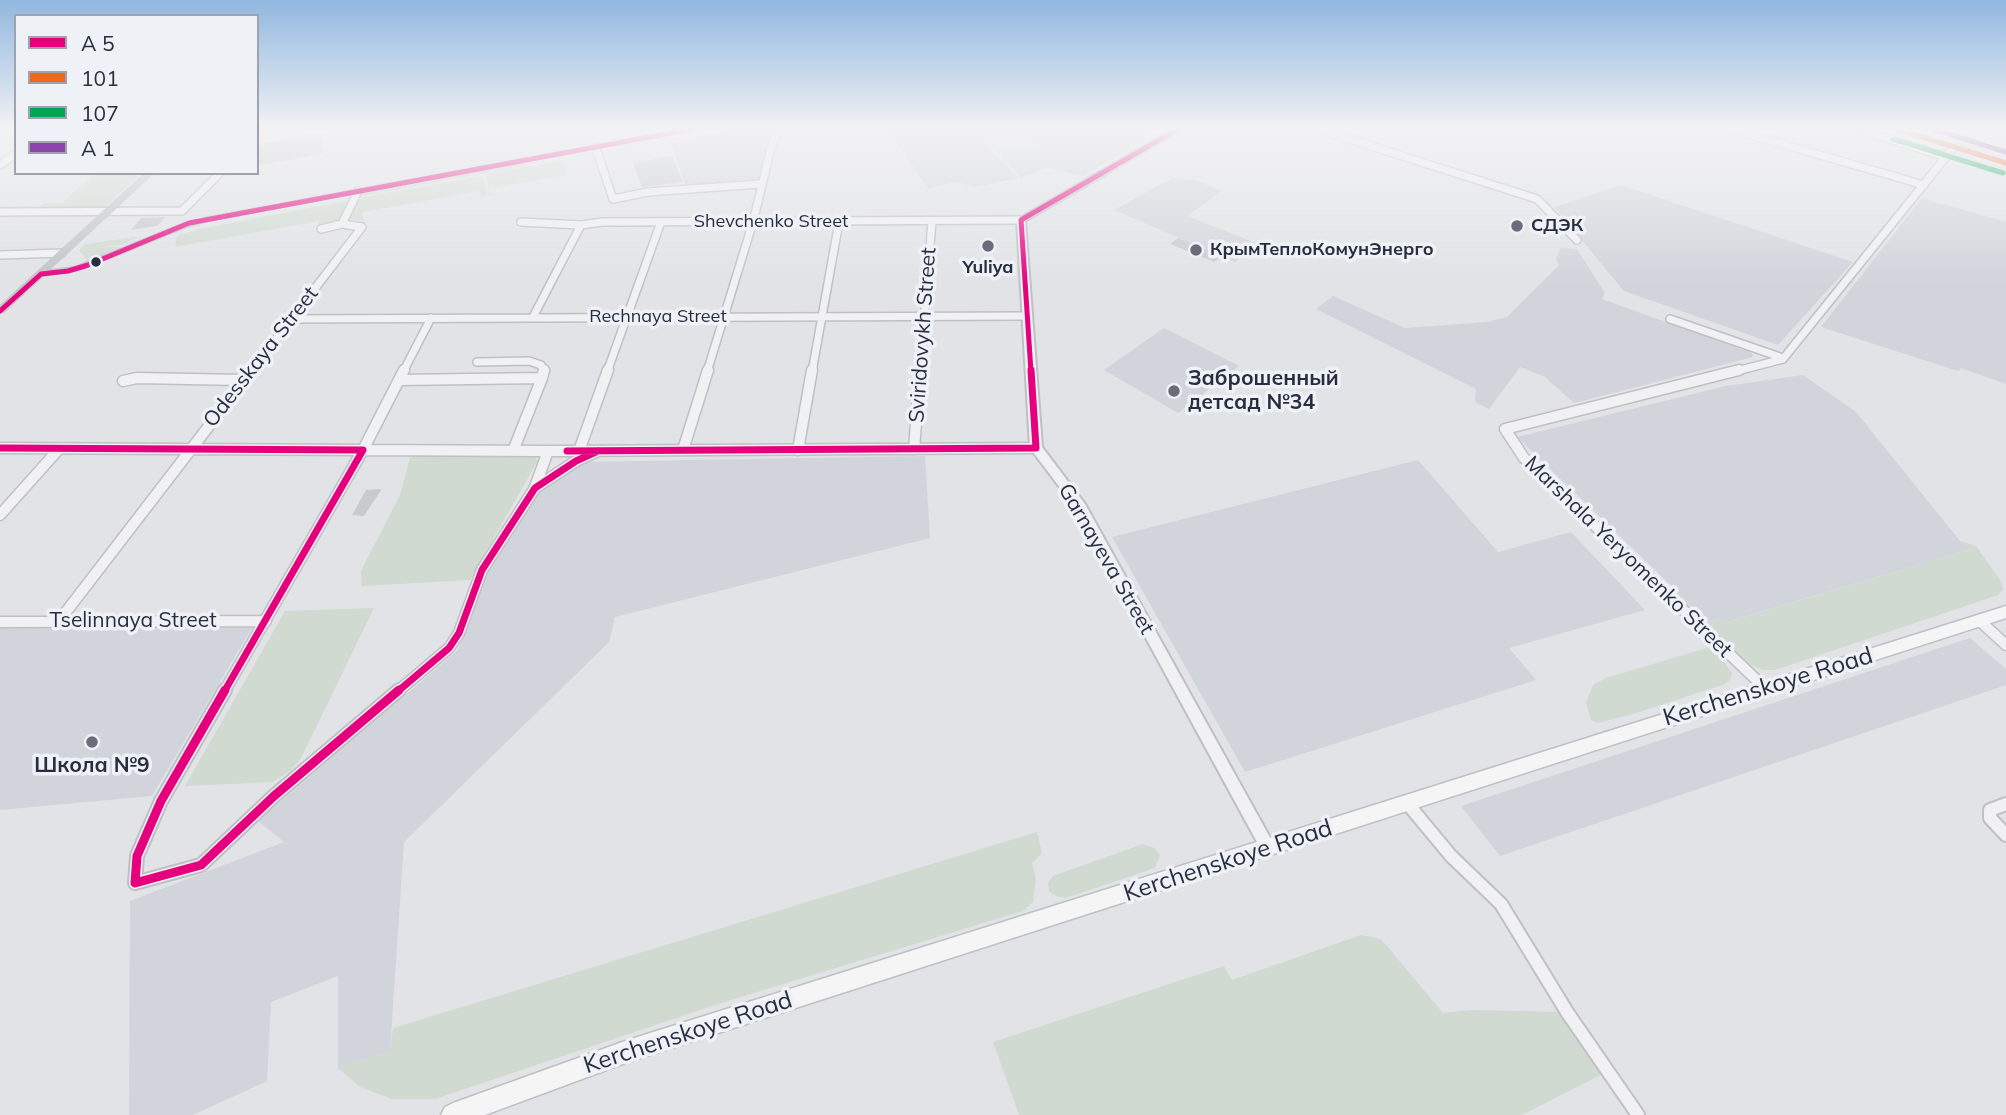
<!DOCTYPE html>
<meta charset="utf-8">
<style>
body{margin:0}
#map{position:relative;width:2006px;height:1115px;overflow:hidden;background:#e1e3e6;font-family:Mulish,sans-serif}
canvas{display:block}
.legend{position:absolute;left:14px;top:14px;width:245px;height:161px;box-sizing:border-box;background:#eef1f6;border:2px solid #9fa3ad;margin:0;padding:9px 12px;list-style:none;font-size:21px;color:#282e40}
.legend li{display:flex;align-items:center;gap:14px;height:35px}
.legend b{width:35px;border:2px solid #9fa3ad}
</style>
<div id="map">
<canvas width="2006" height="1115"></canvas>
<ul class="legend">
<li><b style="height:9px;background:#e5007d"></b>A 5</li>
<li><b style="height:9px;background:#f26522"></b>101</li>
<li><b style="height:9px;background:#00a651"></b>107</li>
<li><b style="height:9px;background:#8e44ad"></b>A 1</li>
</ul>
</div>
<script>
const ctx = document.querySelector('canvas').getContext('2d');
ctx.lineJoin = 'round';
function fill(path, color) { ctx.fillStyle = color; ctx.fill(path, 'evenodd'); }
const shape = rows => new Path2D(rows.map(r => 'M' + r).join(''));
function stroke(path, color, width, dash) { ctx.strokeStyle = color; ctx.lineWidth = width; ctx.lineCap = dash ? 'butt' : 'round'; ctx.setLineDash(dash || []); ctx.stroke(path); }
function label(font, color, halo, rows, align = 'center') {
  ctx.font = font + ' Mulish,sans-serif'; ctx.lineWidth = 7; ctx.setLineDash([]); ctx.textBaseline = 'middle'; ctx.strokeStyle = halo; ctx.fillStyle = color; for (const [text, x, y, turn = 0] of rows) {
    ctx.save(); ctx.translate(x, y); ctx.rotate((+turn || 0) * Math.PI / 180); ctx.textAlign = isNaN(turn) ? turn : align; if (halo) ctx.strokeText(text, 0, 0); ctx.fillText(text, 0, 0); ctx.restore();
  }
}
fill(shape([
 [743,129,774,129,757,182,687,190,671,143],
 [973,129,1018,178,975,187,957,182,928,188,887,130],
 [975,129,1140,129,1149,138,1083,176,1048,168,1021,178],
 [1172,178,1196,180,1222,191,1187,216,1258,244,1235,262,1114,210],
 [1621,185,1853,262,1778,345,1624,291,1554,207],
 [1922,198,2006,222,2006,384,1961,368,1958,371,1821,327],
 [1561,248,1577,249,1605,293,1602,299,1752,353,1753,357,1574,403,1545,377,1520,367,1489,409,1475,402,1476,389,1316,309,1333,296,1405,328,1488,322,1507,317,1559,265,1556,258],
 [1164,328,1239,366,1178,413,1104,370],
 [1803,375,1856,412,1960,541,1971,549,1726,622,1721,617,1709,622,1517,437,1726,386],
 [925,456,930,538,615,617,609,642,404,842,390,1051,338,1068,338,976,271,1002,267,1081,193,1115,129,1115,130,901,284,842,258,821,458,650,487,569,530,499,577,462],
 [1418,460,1498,552,1571,532,1645,610,1509,648,1536,680,1245,772,1112,537],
 [255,623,152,796,0,810,0,627],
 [1970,638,2006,669,2006,685,1500,856,1461,806]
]), '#d1d4db');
fill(shape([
 [982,129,1022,129,1044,152,1009,159],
 [563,160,568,175,490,188,491,195,496,194,489,196,487,174],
 [523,163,525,166,357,197,358,194],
 [95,173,141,173,104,208,37,208,44,203,62,203],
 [483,176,487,196,481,198,479,191,363,212,364,222,348,218,356,203,364,197],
 [352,200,341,219,319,228,319,221,175,247,177,236,199,229],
 [141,236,122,245,94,248,120,247,88,261,79,250,85,244],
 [418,453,536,455,537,462,470,580,361,586,361,571,400,495,410,458],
 [1960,541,1976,546,2002,583,2003,590,1998,595,1775,670,1763,670,1749,664,1669,592,1674,588,1709,622,1721,617,1727,622,1971,549],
 [374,608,301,758,290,771,272,782,185,786,285,611],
 [1707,648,1717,652,1732,673,1731,679,1725,684,1633,714,1598,723,1591,720,1586,703,1593,685,1606,678],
 [1037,832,1042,853,1032,863,1036,879,1033,902,1023,911,721,1003,435,1099,392,1099,360,1087,338,1068,390,1051,393,1028],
 [1143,844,1154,848,1160,855,1155,868,1066,898,1056,896,1049,891,1048,883,1053,876],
 [1361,935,1381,939,1443,1013,1470,1010,1567,1012,1608,1071,1522,1115,1019,1115,993,1042,1224,966,1232,980]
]), '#d0dad1');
fill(shape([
 [322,133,323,154,257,165,258,144],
 [672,156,683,182,642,187,633,163],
 [165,217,157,226,131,230,141,218],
 [1178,238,1222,256,1214,262,1170,244],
 [380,489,381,490,364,516,352,515,366,490]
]), '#c8cace');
const minorFar2 = shape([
 [1318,129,1537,199,1577,240],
 [1730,129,1924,185],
 [1857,129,1946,157],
 [257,135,263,129],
 [596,148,613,199,648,192,760,184],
 [0,165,16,153],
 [0,212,182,211,220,173],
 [521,222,581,225,602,222,1021,220],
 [342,224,358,191],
 [0,255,62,253],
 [533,317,581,225],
 [289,319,1028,316],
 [1670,319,1783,358],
 [477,362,529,361,541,365,544,372],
 [251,372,362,227,342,224,321,229],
 [403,372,431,318],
 [607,372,661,222],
 [707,372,753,222,771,148,779,129],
 [812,372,839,222],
 [920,372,932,221],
 [1733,372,1783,359,1953,148]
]);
const minorFar1 = shape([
 [1739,370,1505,429,1524,458,1765,688],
 [542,378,544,370],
 [399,380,542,378,513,451],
 [123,381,137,378,242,380],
 [0,448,548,451,1036,448],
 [914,449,920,370],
 [683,450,708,370],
 [798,450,812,370],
 [579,451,608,370],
 [535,487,548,451],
 [0,515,59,449],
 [59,621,252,370],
 [1980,621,2006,645],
 [0,622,266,621],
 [224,692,363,450,404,370],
 [397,692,449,648,459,633,482,570,535,488,576,461,598,451]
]);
const minor = shape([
 [225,690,161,801,137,856,135,883,201,865,274,796,399,690],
 [1407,803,1451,856,1501,904,1567,1012,1638,1115],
 [2006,804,1990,810,1990,818,2006,835]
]);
const tertiary = shape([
 [1173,129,1183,129,1025,221,1042,447,1085,504,1273,843,1276,848,1273,853,1268,855,1263,853,1074,506,1030,448,1017,220,1173,129]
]);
const primary = shape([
 [2006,606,2006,618,628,1062,485,1115,441,1115,445,1107,453,1103,628,1040,2006,606]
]);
stroke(minorFar2, '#bec0c4', 10);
stroke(minorFar1, '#bec0c4', 13);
stroke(minor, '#bec0c4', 16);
stroke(tertiary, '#bec0c4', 4);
stroke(primary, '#bdc0c4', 3);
stroke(minorFar2, '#f1f1f3', 7);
stroke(minorFar1, '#f1f1f3', 10);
stroke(minor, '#f1f1f3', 12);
fill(tertiary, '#f1f1f3');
fill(shape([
 [678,129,698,129,209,222,187,228,80,271,43,277,4,313,0,314,0,305,144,173,155,173,51,269,74,266,179,224,208,216,678,129],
 [1892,129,1906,129,2006,160,2006,166,1892,129]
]), '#c2c3c9');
fill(primary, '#f5f5f6');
stroke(shape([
 [0,311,41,274,68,271,88,265,189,223,692,129],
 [1031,372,1021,220,1178,129]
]), '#e5007d', 5);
stroke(shape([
 [0,448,363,450,224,692],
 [567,451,1036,448,1031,370],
 [397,692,449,648,459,633,482,570,535,488,576,461,598,451]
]), '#e5007d', 7);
stroke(shape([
 [225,690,161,801,137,856,135,883,201,865,274,796,399,690]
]), '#e5007d', 9);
stroke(shape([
 [1897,129,2006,163]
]), '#f26522', 5);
stroke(shape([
 [1893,139,2003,173]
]), '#00a651', 5);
stroke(shape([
 [1933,129,2006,152]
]), '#8e44ad', 5);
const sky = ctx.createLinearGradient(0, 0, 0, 285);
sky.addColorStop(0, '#91b7df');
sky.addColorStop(0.45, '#f2f2f4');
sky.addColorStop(1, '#f2f2f400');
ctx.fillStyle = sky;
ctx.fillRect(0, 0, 2006, 285);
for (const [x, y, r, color] of [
 [1517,226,7,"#696d7a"],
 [988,246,7,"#696d7a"],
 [1196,250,7,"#696d7a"],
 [96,262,6,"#282e40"],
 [1174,391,7,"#696d7a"],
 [92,742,7,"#696d7a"]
]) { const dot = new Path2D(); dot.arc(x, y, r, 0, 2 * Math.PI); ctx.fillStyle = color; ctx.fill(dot); stroke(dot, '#eef1f6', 2.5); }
label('18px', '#282e40', '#eef1f6', [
 ["Shevchenko Street",771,222],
 ["Rechnaya Street",658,317]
]);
label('bold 18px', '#282e40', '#eef1f6', [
 ["СДЭК",1531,226],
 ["КрымТеплоКомунЭнерго",1210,250],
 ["Yuliya",988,268,"center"]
], 'left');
label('21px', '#282e40', '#eef1f6', [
 ["Sviridovykh Street",923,335,-86],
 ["Odesskaya Street",261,357,-52],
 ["Marshala Yeryomenko Street",1628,557,44],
 ["Garnayeva Street",1106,559,60],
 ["Tselinnaya Street",133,621]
]);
label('bold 21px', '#282e40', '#eef1f6', [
 ["Заброшенный",1188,379],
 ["детсад №34",1188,403],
 ["Школа №9",92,766,"center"]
], 'left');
label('24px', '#282e40', '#eef1f6', [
 ["Kerchenskoye Road",1768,687,-17],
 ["Kerchenskoye Road",1228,861,-18],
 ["Kerchenskoye Road",688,1033,-18]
]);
</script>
